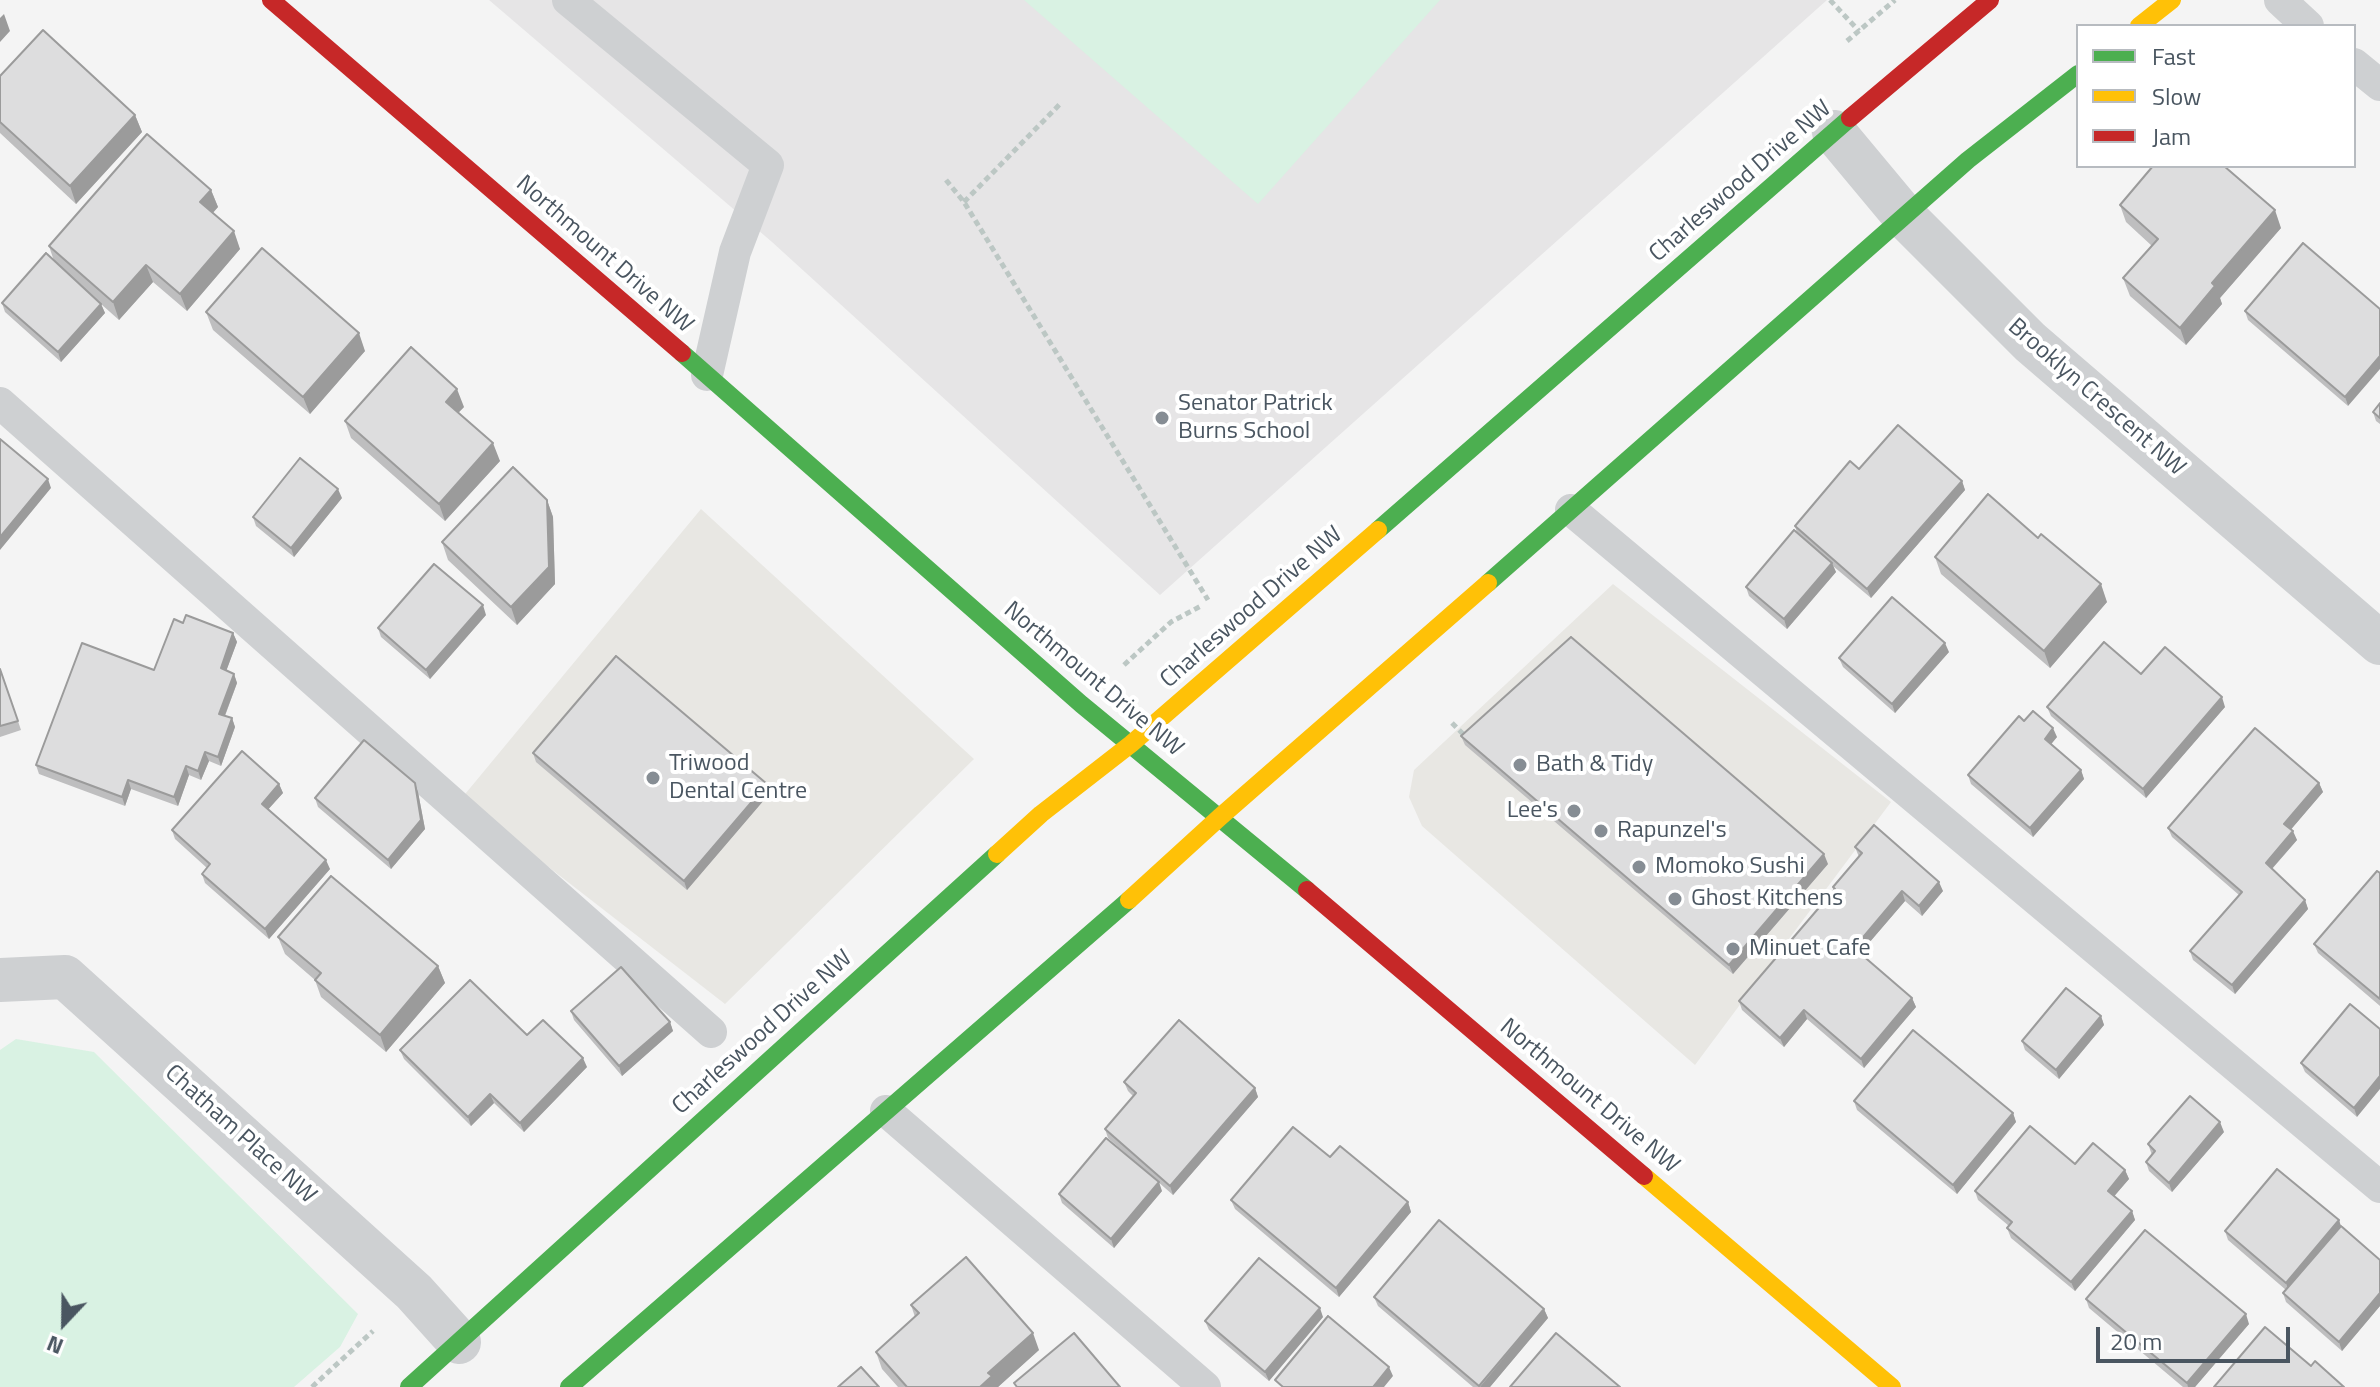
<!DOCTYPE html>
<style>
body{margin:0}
#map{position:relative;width:2380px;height:1387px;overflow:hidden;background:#f4f4f4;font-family:"Titillium Web",sans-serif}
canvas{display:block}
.legend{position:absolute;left:2076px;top:24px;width:280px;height:144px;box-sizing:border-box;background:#fff;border:2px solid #b7bbc0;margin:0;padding:10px 14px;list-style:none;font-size:24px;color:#4a5661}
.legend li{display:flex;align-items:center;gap:16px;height:40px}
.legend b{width:40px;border:2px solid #b7bbc0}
.north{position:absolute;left:24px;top:1283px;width:80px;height:80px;-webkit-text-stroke:6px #fff;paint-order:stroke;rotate:202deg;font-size:22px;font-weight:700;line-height:32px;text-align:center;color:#4a5661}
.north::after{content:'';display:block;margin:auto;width:28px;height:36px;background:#4a5661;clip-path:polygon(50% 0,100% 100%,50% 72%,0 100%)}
.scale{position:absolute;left:2096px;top:1327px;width:194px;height:36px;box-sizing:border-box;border:4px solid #4a5661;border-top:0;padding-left:10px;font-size:24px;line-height:28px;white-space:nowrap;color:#4a5661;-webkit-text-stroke:6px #fff;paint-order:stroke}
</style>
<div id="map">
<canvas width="2380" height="1387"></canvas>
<ul class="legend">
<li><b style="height:10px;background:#4caf50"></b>Fast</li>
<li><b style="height:10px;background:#ffc107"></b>Slow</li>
<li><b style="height:10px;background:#c62828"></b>Jam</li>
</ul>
<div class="north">N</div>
<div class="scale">20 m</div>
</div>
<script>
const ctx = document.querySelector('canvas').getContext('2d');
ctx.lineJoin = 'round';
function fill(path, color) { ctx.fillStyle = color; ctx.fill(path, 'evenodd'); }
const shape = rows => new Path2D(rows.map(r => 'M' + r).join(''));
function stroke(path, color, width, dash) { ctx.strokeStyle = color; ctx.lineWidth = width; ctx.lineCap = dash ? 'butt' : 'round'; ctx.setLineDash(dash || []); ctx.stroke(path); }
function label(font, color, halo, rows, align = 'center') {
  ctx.font = font + ' "Titillium Web",sans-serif'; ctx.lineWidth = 8; ctx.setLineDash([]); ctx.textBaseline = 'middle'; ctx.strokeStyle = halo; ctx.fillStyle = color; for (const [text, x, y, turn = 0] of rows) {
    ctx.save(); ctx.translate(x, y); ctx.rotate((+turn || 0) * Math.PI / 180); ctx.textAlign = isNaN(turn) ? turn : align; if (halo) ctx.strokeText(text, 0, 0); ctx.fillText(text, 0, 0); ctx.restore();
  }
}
fill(shape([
 [701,509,974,759,725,1004,461,799],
 [1613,584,1891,802,1695,1065,1422,826,1409,797,1414,770]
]), '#e8e7e3');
fill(shape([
 [489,0,1827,0,1160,595,772,242]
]), '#e6e5e6');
fill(shape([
 [1024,0,1440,0,1258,204],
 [16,1039,94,1052,358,1314,340,1347,294,1387,0,1387,0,1050]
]), '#d9f2e3');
stroke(shape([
 [1830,0,1859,31],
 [1847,41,1895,0],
 [946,180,964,202,1208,600],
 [964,202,1062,102],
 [1124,665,1171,622,1201,606],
 [1452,723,1466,737],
 [312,1387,373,1331]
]), '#bcc7c4', 5, [6, 4]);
stroke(shape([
 [568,0,768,165,735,252,707,375],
 [2280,0,2308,26],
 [2354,64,2380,85],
 [0,403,711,1032],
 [1571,510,2380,1187],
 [886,1111,1205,1387]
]), '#ced0d2', 32);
stroke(shape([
 [1834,132,1904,216,2030,342,2380,643],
 [0,980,65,977,414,1292,459,1342]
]), '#ced0d2', 44);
stroke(shape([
 [682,353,1081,704,1307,890],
 [1378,530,1850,118],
 [1488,583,1968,160,2078,74],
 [409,1387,997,854],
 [569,1387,1129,900]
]), '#4caf50', 18);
stroke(shape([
 [2139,26,2172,0],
 [997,854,1041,814,1131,744,1378,530],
 [1129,900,1220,817,1488,583],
 [1644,1176,1892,1387]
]), '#ffc107', 18);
stroke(shape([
 [271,0,682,353],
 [1850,118,1990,0],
 [1307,890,1644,1176]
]), '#c62828', 18);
fill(shape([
 [0,76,135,115,142,132,76,204,0,133],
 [211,190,218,207,213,213,240,249,187,311,153,282,119,320,101,304,105,313,61,362,5,312,2,303,54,261,49,246],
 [2120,205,2281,228,2220,298,2222,304,2186,345,2130,296,2123,278,2152,246,2126,222],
 [2303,243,2348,406,2248,320,2245,311],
 [206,312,365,351,310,414,213,330],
 [2380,403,2380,424,2376,421,2373,412],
 [464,407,458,413,500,461,445,521,351,438,345,421],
 [1859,469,1962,481,1965,490,1871,598,1833,566,1836,572,1787,629,1749,596,1746,587,1797,533,1795,526],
 [342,498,294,557,256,526,253,517],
 [547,500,553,517,555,584,517,625,448,560,442,542],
 [1935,557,2107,602,2050,668,1941,574],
 [486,615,430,679,381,637,378,628],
 [183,623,233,633,237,642,226,671,234,674,237,683,225,716,232,718,235,727,221,766,209,761,201,780,189,775,178,806,131,789,125,806,39,774,36,765,154,670],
 [1949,652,1895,713,1843,667,1839,658],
 [0,668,21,730,0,737],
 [2141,674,2225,707,2146,798,2051,716,2047,707],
 [2024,721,2057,737,2051,744,2081,770,2084,779,2033,837,1971,784,1968,775],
 [1461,736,1828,864,1733,974,1465,745],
 [533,753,767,784,770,793,687,890,536,762],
 [2319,783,2323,792,2291,829,2297,840,2272,869,2305,900,2308,909,2235,994,2193,960,2190,951,2239,895,2172,837,2168,828],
 [279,784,283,793,268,809,330,869,269,939,205,883,202,874,207,868,175,839,172,830],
 [418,792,425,829,391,869,318,807,315,798],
 [1855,847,1943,891,1922,916,1905,901,1860,953,1912,998,1916,1007,1864,1068,1807,1019,1784,1047,1742,1010,1739,1001,1834,890,1833,887,1859,857],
 [2380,873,2380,1006,2318,953,2314,944],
 [278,937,438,966,445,983,386,1052,321,997,315,980,285,954],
 [2350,1004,2357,1117,2305,1072,2301,1063],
 [571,1011,670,1022,673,1031,622,1076,574,1020],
 [2101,1016,2104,1025,2059,1079,2025,1050,2022,1041],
 [527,1035,587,1067,524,1132,494,1103,471,1126,404,1059,400,1050],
 [1124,1082,1255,1088,1258,1097,1173,1195,1108,1138,1105,1129,1133,1096,1128,1091],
 [1854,1101,2013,1113,2016,1122,1957,1194,1857,1110],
 [2224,1132,2172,1192,2149,1171,2146,1162,2152,1155,2148,1144],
 [1330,1157,1408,1202,1411,1212,1339,1297,1235,1209,1231,1200],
 [2075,1164,2125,1170,2129,1179,2114,1196,2132,1211,2135,1220,2075,1291,2011,1238,2007,1228,2009,1226,1978,1200,1975,1191],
 [1162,1191,1114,1248,1062,1203,1059,1194],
 [2339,1220,2341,1226,2380,1260,2380,1306,2342,1351,2286,1302,2283,1293,2286,1290,2228,1240,2225,1231],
 [1374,1297,1544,1309,1548,1318,1490,1387,1473,1387,1378,1306],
 [2086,1299,2249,1324,2195,1387,2183,1387,2089,1308],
 [911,1305,1039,1350,998,1387,898,1387,882,1369,876,1352,915,1317],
 [1323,1317,1269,1381,1209,1330,1205,1321]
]), '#bebebf');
fill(shape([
 [4,14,10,31,0,42,0,18],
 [135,115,142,132,76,204,70,186],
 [211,190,218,207,207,219,200,202],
 [2275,210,2281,228,2220,298,2222,304,2186,345,2180,328,2212,283],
 [234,231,240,249,187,311,180,294],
 [146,265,153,282,119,320,113,302],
 [101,304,105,313,61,362,58,352],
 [359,333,365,351,310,414,303,397],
 [2380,356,2380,369,2348,406,2345,397],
 [457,389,464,407,452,419,446,402],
 [493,443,500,461,445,521,439,504],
 [48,479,51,488,0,550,0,537],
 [1962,481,1965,490,1871,598,1867,589],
 [338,489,342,498,294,557,291,548],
 [547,500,553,517,555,584,517,625,511,607],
 [1832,563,1836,572,1787,629,1784,619],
 [2101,584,2107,602,2050,668,2044,651],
 [483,605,486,615,430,679,426,670],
 [233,633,237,642,224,677,221,668],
 [1945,643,1949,652,1895,713,1892,704],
 [234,674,237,683,222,723,219,714],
 [2222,697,2225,707,2146,798,2143,789],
 [232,718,235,727,221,766,218,757],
 [2053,728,2057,737,2048,748,2045,739],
 [205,752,209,761,201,780,198,771],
 [186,766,189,775,178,806,174,797],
 [2081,770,2084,779,2033,837,2030,828],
 [128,780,131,789,125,806,122,797],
 [415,783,418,792,425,829,391,869,388,860],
 [2319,783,2323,792,2288,833,2284,824],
 [279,784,283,793,265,813,262,804],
 [767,784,770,793,687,890,684,881],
 [2293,831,2297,840,2269,872,2266,863],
 [1824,854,1828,864,1733,974,1729,965],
 [326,860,330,869,269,939,265,929],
 [1939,882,1943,891,1922,916,1919,906],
 [1902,891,1905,901,1857,957,1854,948],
 [2305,900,2308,909,2235,994,2232,985],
 [438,966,445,983,386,1052,380,1035],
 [1912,998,1916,1007,1864,1068,1861,1059],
 [1804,1010,1807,1019,1784,1047,1780,1038],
 [2101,1016,2104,1025,2059,1079,2056,1070],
 [670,1022,673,1031,622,1076,619,1066],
 [583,1058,587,1067,524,1132,520,1123],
 [2380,1076,2380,1089,2357,1117,2354,1108],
 [1255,1088,1258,1097,1173,1195,1170,1186],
 [490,1094,494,1103,471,1126,468,1117],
 [2013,1113,2016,1122,1957,1194,1953,1185],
 [2220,1122,2224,1132,2172,1192,2169,1183],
 [2125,1170,2129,1179,2111,1200,2108,1191],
 [1159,1182,1162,1191,1114,1248,1111,1239],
 [1408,1202,1411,1212,1339,1297,1336,1288],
 [2132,1211,2135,1220,2075,1291,2071,1282],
 [2339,1220,2342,1230,2289,1292,2286,1283],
 [2380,1293,2380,1306,2342,1351,2339,1342],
 [1320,1308,1323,1317,1269,1381,1265,1372],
 [1544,1309,1548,1318,1490,1387,1480,1387],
 [2246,1314,2249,1324,2195,1387,2188,1387,2187,1383],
 [1033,1333,1039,1350,998,1387,980,1387,988,1373],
 [1389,1367,1393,1376,1384,1387,1373,1387]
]), '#9b9b9b');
const building = shape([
 [43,30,135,115,70,186,0,122,0,76,43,30],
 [147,134,211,190,200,202,234,231,180,294,146,265,113,302,49,246,147,134],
 [2153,166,2224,166,2275,210,2212,283,2215,286,2180,328,2123,278,2158,239,2120,205,2153,166],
 [2303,243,2380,309,2380,356,2345,397,2245,311,2303,243],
 [262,248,359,333,303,397,206,312,262,248],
 [46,253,101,304,58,352,2,303,46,253],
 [411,347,457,389,446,402,493,443,439,504,345,421,411,347],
 [2380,403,2380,418,2373,412,2380,403],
 [1898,425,1962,481,1867,589,1795,526,1850,461,1859,469,1898,425],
 [0,439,48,479,0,537,0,439],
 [300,458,338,489,291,548,253,517,300,458],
 [513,467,547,500,549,567,511,607,442,542,513,467],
 [1988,494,2038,538,2041,534,2101,584,2044,651,1935,557,1988,494],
 [1794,530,1832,563,1784,619,1746,587,1794,530],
 [434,564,483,605,426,670,378,628,434,564],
 [1892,597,1945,643,1892,704,1839,658,1892,597],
 [186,615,233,633,221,668,234,674,219,714,232,718,218,757,205,752,198,771,186,766,174,797,128,780,122,797,36,765,82,643,154,670,174,619,183,623,186,615],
 [1571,637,1824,854,1729,965,1461,736,1571,637],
 [2104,642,2141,674,2165,647,2222,697,2143,789,2047,707,2104,642],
 [616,656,767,784,684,881,533,753,616,656],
 [0,669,18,721,0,726,0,669],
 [2033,711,2053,728,2045,739,2081,770,2030,828,1968,775,2019,716,2024,721,2033,711],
 [2255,728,2319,783,2284,824,2293,831,2266,863,2305,900,2232,985,2190,951,2242,892,2168,828,2255,728],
 [364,740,415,783,421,820,388,860,315,798,364,740],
 [242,751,279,784,262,804,326,860,265,929,202,874,210,864,172,830,242,751],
 [1874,825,1939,882,1919,906,1902,891,1854,948,1912,998,1861,1059,1804,1010,1780,1038,1739,1001,1835,889,1833,887,1862,853,1855,847,1874,825],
 [2377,871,2380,873,2380,999,2314,944,2377,871],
 [331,876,438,966,380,1035,315,980,321,973,278,937,331,876],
 [621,967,670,1022,619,1066,571,1011,621,967],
 [470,980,527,1035,543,1020,583,1058,520,1123,490,1094,468,1117,400,1050,470,980],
 [2066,988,2101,1016,2056,1070,2022,1041,2066,988],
 [2350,1004,2380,1029,2380,1076,2354,1108,2301,1063,2350,1004],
 [1179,1020,1255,1088,1170,1186,1105,1129,1136,1093,1124,1082,1179,1020],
 [1913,1030,2013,1113,1953,1185,1854,1101,1913,1030],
 [2190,1096,2220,1122,2169,1183,2146,1162,2155,1151,2148,1144,2190,1096],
 [2030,1126,2075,1164,2093,1143,2125,1170,2108,1191,2132,1211,2071,1282,2007,1228,2012,1222,1975,1191,2030,1126],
 [1293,1127,1330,1157,1340,1146,1408,1202,1336,1288,1231,1200,1293,1127],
 [1106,1138,1159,1182,1111,1239,1059,1194,1106,1138],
 [2277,1169,2339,1220,2286,1283,2225,1231,2277,1169],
 [1439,1220,1544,1309,1479,1386,1374,1297,1439,1220],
 [2341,1226,2380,1260,2380,1293,2339,1342,2283,1293,2341,1226],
 [2145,1230,2246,1314,2187,1383,2086,1299,2145,1230],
 [966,1257,1033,1333,988,1373,992,1376,980,1387,907,1387,876,1352,919,1313,911,1305,966,1257],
 [1259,1258,1320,1308,1265,1372,1205,1321,1259,1258],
 [1328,1316,1389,1367,1373,1387,1283,1387,1275,1380,1328,1316],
 [2265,1327,2311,1366,2315,1361,2344,1387,2214,1387,2265,1327],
 [1074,1333,1120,1387,1017,1387,1014,1383,1074,1333],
 [1556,1333,1620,1387,1510,1387,1556,1333],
 [861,1367,879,1387,838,1387,861,1367]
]);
fill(building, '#ddddde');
stroke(building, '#9b9b9b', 2);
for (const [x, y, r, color] of [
 [1162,418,8,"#868d94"],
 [1520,765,8,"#868d94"],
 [653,778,8,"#868d94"],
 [1574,811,8,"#868d94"],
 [1601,831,8,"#868d94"],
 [1639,867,8,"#868d94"],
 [1675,899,8,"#868d94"],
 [1733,949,8,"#868d94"]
]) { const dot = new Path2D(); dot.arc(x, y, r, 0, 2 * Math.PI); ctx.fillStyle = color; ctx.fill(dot); stroke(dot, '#fff', 3); }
label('24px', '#4a5661', '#fff', [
 ["Charleswood Drive NW",1741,182,-41],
 ["Northmount Drive NW",604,255,41],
 ["Brooklyn Crescent NW",2096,398,41],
 ["Charleswood Drive NW",1252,608,-41],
 ["Northmount Drive NW",1093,680,40],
 ["Charleswood Drive NW",763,1033,-42],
 ["Northmount Drive NW",1589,1097,40],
 ["Chatham Place NW",240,1135,42]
]);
label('24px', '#4a5661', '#fff', [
 ["Senator Patrick",1178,404],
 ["Burns School",1178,432],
 ["Triwood",669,764],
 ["Dental Centre",669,792],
 ["Bath & Tidy",1536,765],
 ["Lee's",1558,811,"right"],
 ["Rapunzel's",1617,831],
 ["Momoko Sushi",1655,867],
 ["Ghost Kitchens",1691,899],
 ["Minuet Cafe",1749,949]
], 'left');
</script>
